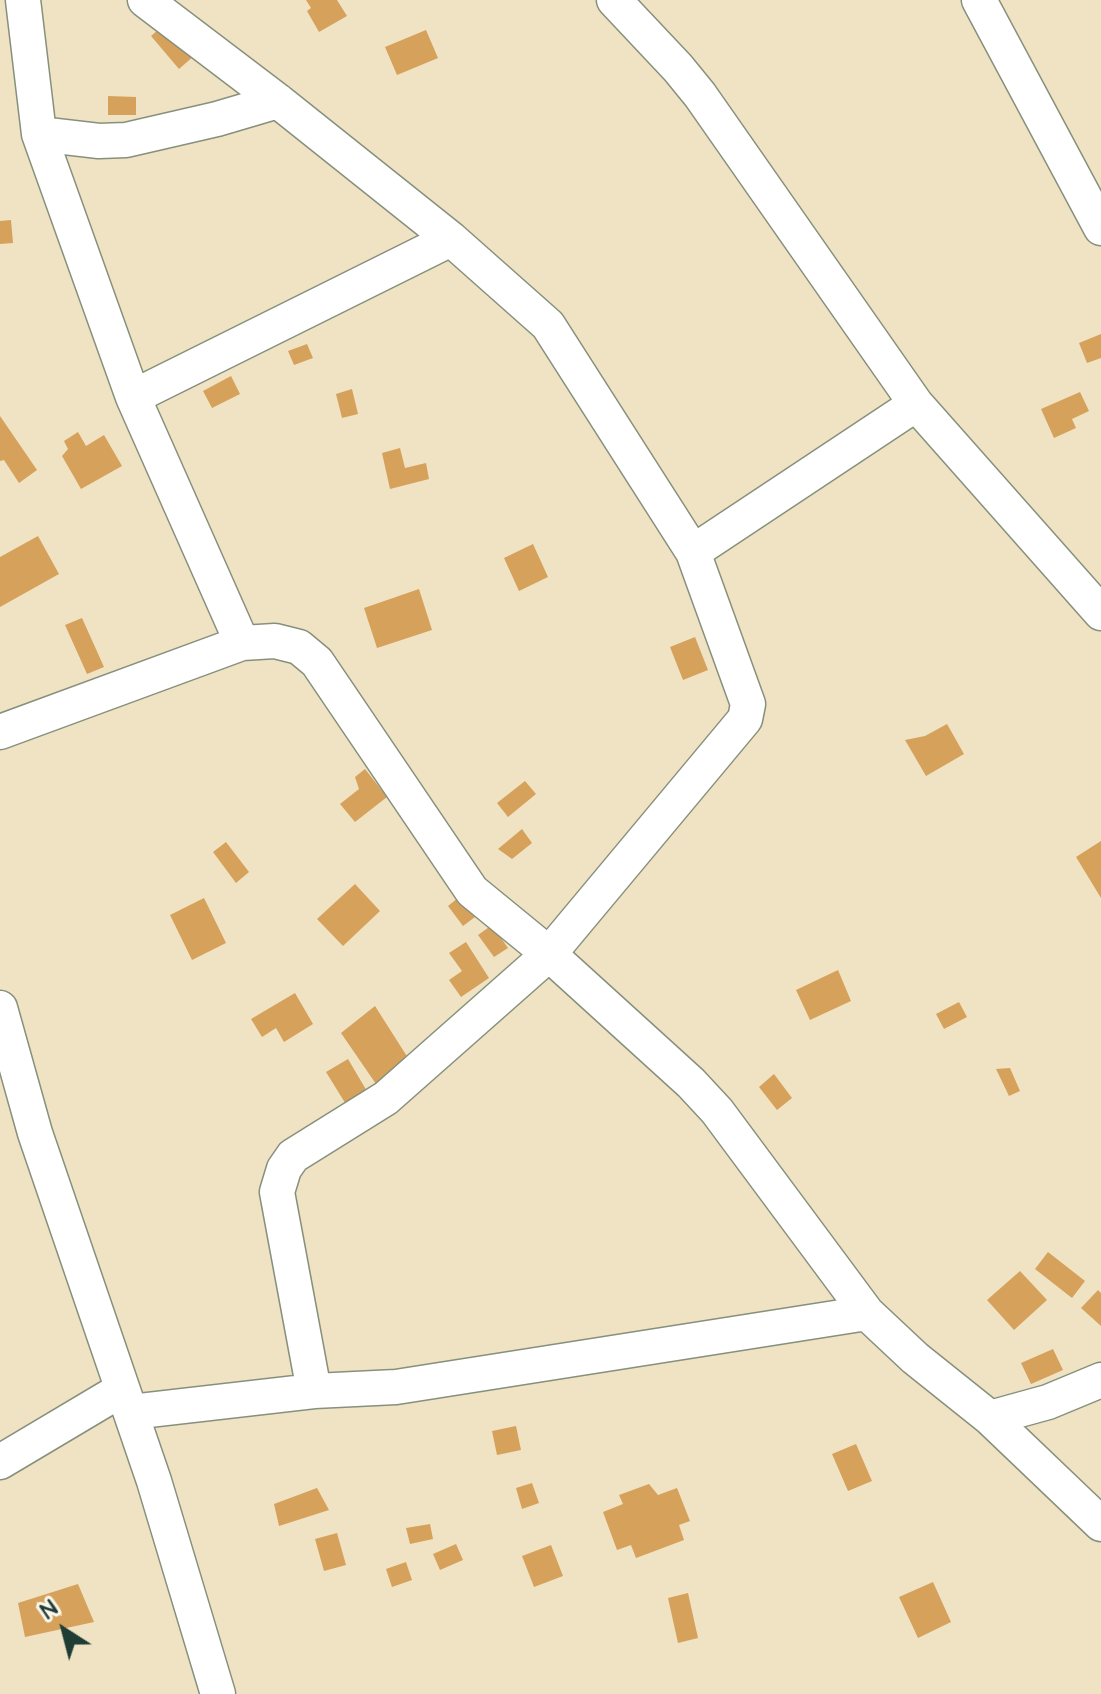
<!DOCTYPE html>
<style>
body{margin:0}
#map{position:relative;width:1101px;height:1694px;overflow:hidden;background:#efe3c4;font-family:"Architects Daughter",sans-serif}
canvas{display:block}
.north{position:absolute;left:24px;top:1590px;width:80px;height:80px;-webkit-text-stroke:6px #fbf7ec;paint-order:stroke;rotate:324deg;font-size:22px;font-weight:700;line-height:32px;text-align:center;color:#1f3d34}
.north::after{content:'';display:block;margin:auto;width:28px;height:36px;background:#1f3d34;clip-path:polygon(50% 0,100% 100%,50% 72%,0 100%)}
</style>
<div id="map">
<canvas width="1101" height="1694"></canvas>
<div class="north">N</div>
</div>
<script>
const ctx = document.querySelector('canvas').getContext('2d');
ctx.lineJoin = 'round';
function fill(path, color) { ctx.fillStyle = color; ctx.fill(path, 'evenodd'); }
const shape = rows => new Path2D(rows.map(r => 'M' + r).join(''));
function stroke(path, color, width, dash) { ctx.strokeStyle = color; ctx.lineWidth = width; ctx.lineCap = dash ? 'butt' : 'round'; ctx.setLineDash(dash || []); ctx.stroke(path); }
fill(shape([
 [306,0,337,0,347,16,319,32,307,11,311,8],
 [167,22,195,55,179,69,151,36],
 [426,30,438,58,397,75,385,47],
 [108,96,136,97,136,115,108,115],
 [11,220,13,243,0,244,0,221],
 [1101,334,1101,358,1087,363,1079,343],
 [307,344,313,358,294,365,288,351],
 [231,376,240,394,212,408,203,391],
 [352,389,358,414,342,418,336,394],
 [1080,392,1089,411,1072,419,1076,428,1054,438,1041,409],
 [0,416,37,470,19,483,4,460,0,461],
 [78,432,86,446,104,435,122,466,81,489,62,456,68,449,64,441],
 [400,448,405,468,426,463,429,479,390,489,382,453],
 [38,536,59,574,0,607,0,557],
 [533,544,548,577,519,591,504,558],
 [419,589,432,630,377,648,364,608],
 [82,618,104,667,87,674,65,625],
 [695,637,708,670,683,680,670,647],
 [947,724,964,754,926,776,905,740,925,736],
 [365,769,387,797,355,822,340,804,359,789,355,777],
 [525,781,536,794,508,817,497,803],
 [522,829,532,843,512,859,498,849],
 [1101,841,1101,898,1076,857],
 [226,842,249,872,236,883,213,852],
 [355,884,380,911,343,946,317,919],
 [464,893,479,914,463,926,448,906],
 [204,898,226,943,192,960,170,915],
 [492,925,508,948,494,957,478,935],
 [466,942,489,978,461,997,449,980,462,971,449,953],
 [838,970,851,1001,810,1020,796,990],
 [295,993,313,1024,284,1042,276,1028,262,1037,251,1019],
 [959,1002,967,1017,944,1029,936,1014],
 [375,1006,410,1061,376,1084,341,1033],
 [348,1059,368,1093,347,1106,326,1072],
 [1010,1068,1020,1091,1009,1096,996,1069],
 [774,1074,792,1098,777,1110,759,1087],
 [1048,1252,1085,1281,1072,1298,1035,1269],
 [1020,1271,1047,1300,1014,1330,987,1300],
 [1098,1290,1101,1293,1101,1326,1081,1308],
 [1053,1349,1063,1370,1031,1384,1021,1363],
 [516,1426,521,1450,497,1455,492,1431],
 [856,1444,872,1481,848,1491,832,1454],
 [532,1483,539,1503,522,1509,516,1488],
 [649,1484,658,1495,677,1488,690,1521,679,1525,684,1540,636,1558,631,1545,617,1550,603,1512,623,1504,619,1495],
 [317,1488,329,1510,279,1526,274,1504],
 [430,1524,433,1539,410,1544,406,1528],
 [337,1533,346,1565,324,1571,315,1539],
 [456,1544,463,1560,440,1570,433,1554],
 [551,1545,563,1576,534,1587,522,1556],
 [406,1562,412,1580,392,1587,386,1569],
 [933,1582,951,1622,918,1638,899,1597],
 [78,1584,94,1622,25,1637,18,1603],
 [688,1593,698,1638,678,1643,668,1598]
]), '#d6a15a');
const minor = shape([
 [23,0,39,134,133,397,242,643],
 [145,0,278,101,451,239,548,325,693,552,748,704,745,719,549,954,386,1098,293,1156,284,1169,277,1192,314,1391],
 [614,0,678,68,700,95,916,404,1101,613],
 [979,0,1101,228],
 [39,134,99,141,126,140,217,119,278,101],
 [133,397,451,239],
 [693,552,916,404],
 [0,732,242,643,275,641,299,647,317,662,472,891,549,954,691,1083,717,1111,867,1313,915,1358,990,1418,1101,1524],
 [0,1008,35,1133,154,1481,218,1694],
 [131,1412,314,1391,396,1387,867,1313],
 [990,1418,1048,1402,1101,1380],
 [0,1462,121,1390]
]);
stroke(minor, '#87907c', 37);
stroke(minor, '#fff', 34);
</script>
